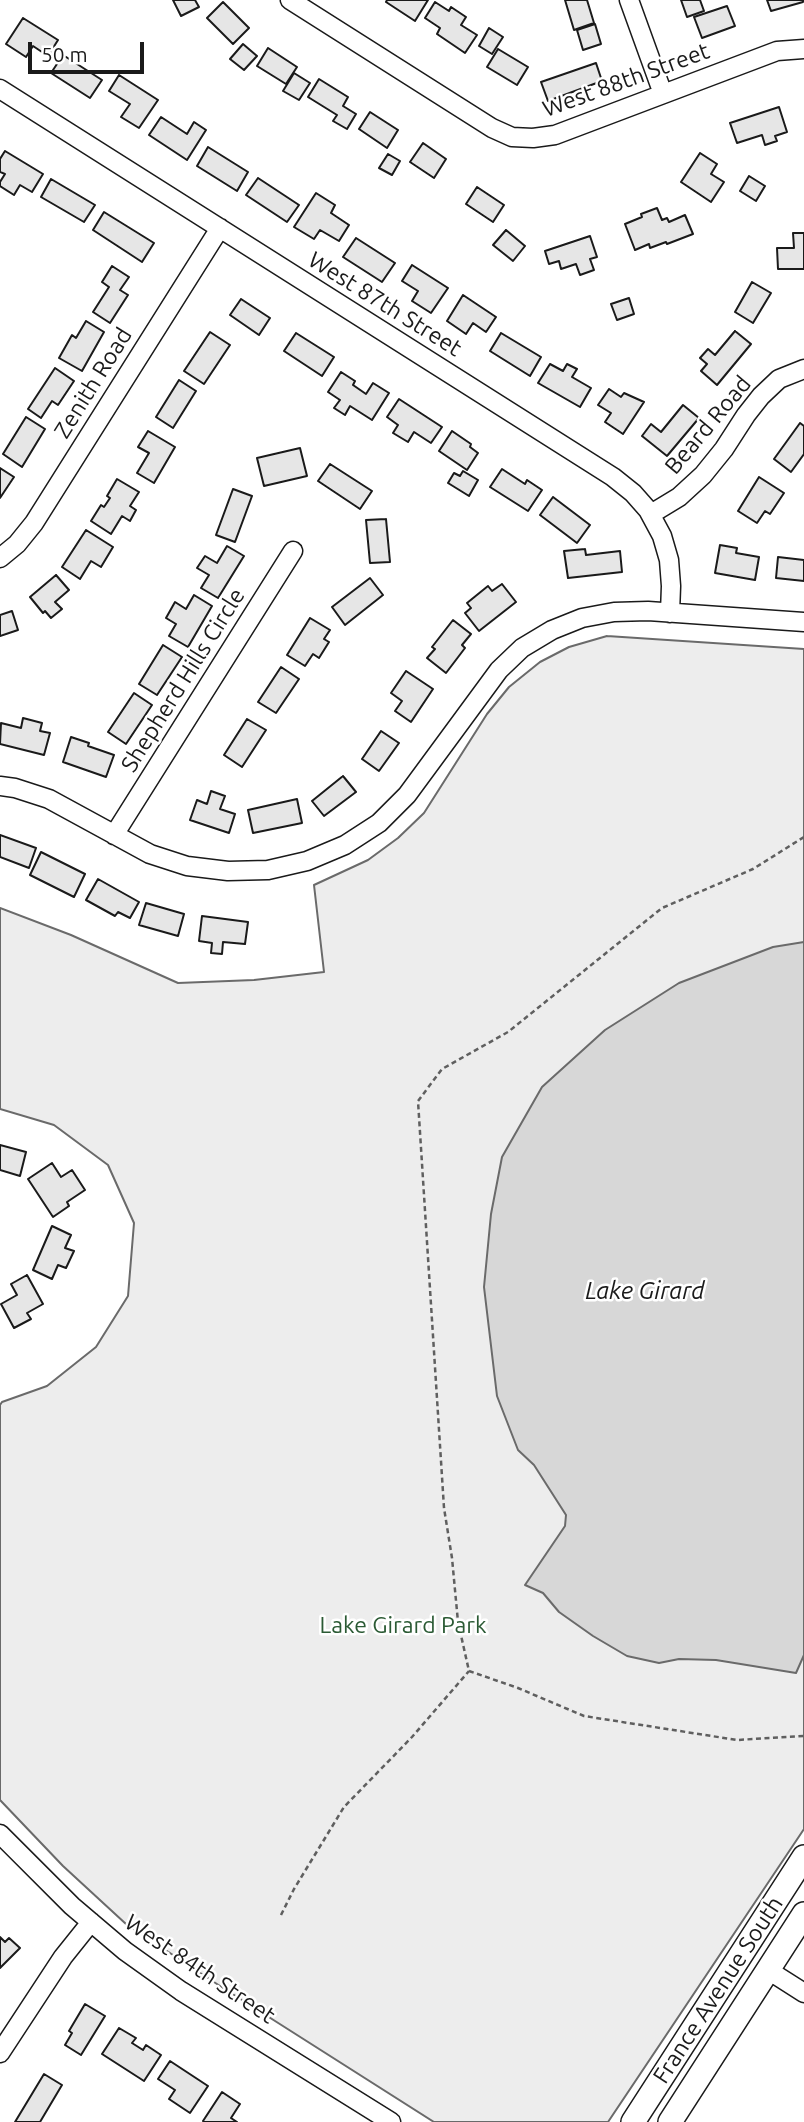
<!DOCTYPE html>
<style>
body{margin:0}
#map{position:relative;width:804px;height:2122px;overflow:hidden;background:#fff;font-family:Ubuntu,sans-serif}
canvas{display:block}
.scale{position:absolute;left:28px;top:42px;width:116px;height:32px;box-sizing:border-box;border:4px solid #1a1a1a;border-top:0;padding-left:9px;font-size:21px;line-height:24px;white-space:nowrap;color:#1a1a1a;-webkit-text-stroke:5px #fff;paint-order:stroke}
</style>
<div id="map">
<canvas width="804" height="2122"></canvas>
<div class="scale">50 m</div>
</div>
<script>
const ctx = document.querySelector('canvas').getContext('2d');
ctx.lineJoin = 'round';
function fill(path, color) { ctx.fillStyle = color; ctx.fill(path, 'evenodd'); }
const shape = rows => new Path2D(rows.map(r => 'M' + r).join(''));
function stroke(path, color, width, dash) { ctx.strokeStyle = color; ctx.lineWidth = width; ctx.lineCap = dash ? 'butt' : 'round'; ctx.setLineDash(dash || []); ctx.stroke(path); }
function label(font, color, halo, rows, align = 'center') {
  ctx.font = font + ' Ubuntu,sans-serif'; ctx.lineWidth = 5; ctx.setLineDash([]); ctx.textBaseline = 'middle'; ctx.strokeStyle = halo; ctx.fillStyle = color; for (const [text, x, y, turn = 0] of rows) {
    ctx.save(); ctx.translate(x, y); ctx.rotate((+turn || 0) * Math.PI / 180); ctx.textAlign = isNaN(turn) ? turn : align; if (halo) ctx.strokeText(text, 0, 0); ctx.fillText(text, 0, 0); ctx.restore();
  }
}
const built = shape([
 [607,636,804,649,804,1829,608,2122,434,2122,220,1986,126,1924,63,1866,0,1800,0,1405,2,1402,47,1386,96,1347,128,1296,134,1223,108,1165,54,1125,0,1109,0,908,71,935,178,983,254,980,324,972,314,885,368,860,398,838,424,813,487,714,509,687,540,662,569,647,607,636]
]);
fill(built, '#ededed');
stroke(built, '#6a6a6a', 2);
const water = shape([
 [804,942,804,1655,796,1673,716,1660,679,1659,659,1663,627,1656,593,1636,559,1612,543,1593,525,1585,565,1526,566,1515,534,1465,518,1450,497,1396,484,1287,491,1214,502,1157,542,1087,605,1030,679,983,773,947,804,942]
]);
fill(water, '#d7d7d7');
stroke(water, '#6a6a6a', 2);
const building = shape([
 [173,0,195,0,199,7,181,16,173,0],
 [387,0,428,0,415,21,386,2,387,0],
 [565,0,587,0,594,23,574,30,565,0],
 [681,0,700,0,704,11,687,17,681,0],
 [767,0,803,0,803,2,771,11,767,0],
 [223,2,249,28,233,44,207,18,223,2],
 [435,2,449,11,451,7,466,17,461,25,477,35,465,53,437,34,440,28,425,18,435,2],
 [727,6,735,26,702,38,694,17,727,6],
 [23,18,58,40,48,56,33,46,26,57,6,44,23,18],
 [595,24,601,44,583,50,577,30,595,24],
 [489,28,503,37,492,54,479,46,489,28],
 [243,44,257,56,244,70,230,59,243,44],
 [268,48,297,67,286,84,257,66,268,48],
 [498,49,528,67,517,85,487,67,498,49],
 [63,55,102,80,90,98,51,73,63,55],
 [596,63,602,81,548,101,541,82,596,63],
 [294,73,310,83,299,100,283,91,294,73],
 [119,75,158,100,139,128,121,117,130,104,109,91,119,75],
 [319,79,348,97,343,106,356,114,347,129,333,121,337,115,308,97,319,79],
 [779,107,787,132,775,136,777,141,765,145,762,135,737,143,730,123,779,107],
 [370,112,398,130,387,148,359,129,370,112],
 [161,117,187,134,194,122,206,130,187,160,149,135,161,117],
 [423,143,446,159,434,178,410,162,423,143],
 [208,147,248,172,237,191,197,166,208,147],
 [5,151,43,174,32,192,20,185,14,195,0,186,0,182,5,174,0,172,0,159,5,151],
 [700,153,717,164,711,174,724,182,711,202,681,182,700,153],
 [388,154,400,161,392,175,379,168,388,154],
 [749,176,765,186,756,201,740,191,749,176],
 [258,178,299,205,287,222,246,195,258,178],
 [51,179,95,205,84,222,41,197,51,179],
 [477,187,504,205,493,222,466,204,477,187],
 [316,193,335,205,331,213,349,225,339,241,320,230,314,239,294,227,316,193],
 [657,208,662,220,667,218,669,222,685,215,693,234,667,244,666,242,650,248,649,244,635,250,625,224,642,217,641,214,657,208],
 [104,212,154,243,142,262,93,230,104,212],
 [506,230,525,246,513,261,493,245,506,230],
 [793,233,804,233,804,269,778,269,777,248,794,248,793,233],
 [590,236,597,257,590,259,594,270,580,275,576,264,561,269,559,261,549,264,545,251,590,236],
 [356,238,395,263,382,282,343,257,356,238],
 [412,265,448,288,431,313,412,301,418,291,402,281,412,265],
 [112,266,129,277,120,290,128,295,110,323,93,312,109,287,102,282,112,266],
 [752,282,771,293,753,323,735,312,752,282],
 [463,295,496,317,486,332,473,323,466,334,447,321,463,295],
 [629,298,634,314,617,320,611,304,629,298],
 [241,299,270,318,259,335,230,315,241,299],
 [86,321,104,332,82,371,59,358,72,335,76,338,86,321],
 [735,331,751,344,717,385,701,371,707,364,700,358,708,349,715,355,735,331],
 [210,332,230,345,204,384,184,371,210,332],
 [296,333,334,357,322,376,284,351,296,333],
 [501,333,541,357,530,376,490,351,501,333],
 [550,364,563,371,567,364,577,369,572,377,591,388,580,407,538,383,550,364],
 [55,368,74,381,58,405,52,401,41,418,28,409,55,368],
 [341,372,355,381,353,385,366,394,373,383,389,393,372,420,350,406,345,415,334,408,340,400,328,392,341,372],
 [179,380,196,391,173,428,156,417,179,380],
 [609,389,621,397,624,393,644,402,623,434,605,422,611,413,598,405,609,389],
 [399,399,442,427,431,443,414,432,408,442,393,433,398,425,387,417,399,399],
 [683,405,699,418,667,456,642,436,651,424,661,432,683,405],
 [26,417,45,429,22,467,3,454,26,417],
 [800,423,804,426,804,454,791,472,774,459,800,423],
 [148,431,175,447,154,483,137,473,149,453,138,447,148,431],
 [452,431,471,444,470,447,478,453,467,470,439,451,452,431],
 [300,448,307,476,264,486,257,458,300,448],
 [330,464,372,491,360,509,318,481,330,464],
 [0,468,14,477,0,498,0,468],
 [502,469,525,484,527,480,542,490,528,511,490,487,502,469],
 [463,471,478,480,469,496,448,483,454,473,460,476,463,471],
 [759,477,784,493,770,514,765,511,757,523,738,511,759,477],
 [117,479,139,492,130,506,136,510,130,521,122,516,111,534,91,521,101,505,104,507,110,498,107,496,117,479],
 [233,489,252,496,235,542,216,535,233,489],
 [553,497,590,525,577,543,540,515,553,497],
 [386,519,390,562,370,563,366,520,386,519],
 [86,530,113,547,101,567,91,561,80,579,62,567,86,530],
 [720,545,737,548,736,553,759,557,755,580,715,573,720,545],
 [227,546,244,556,218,598,201,588,209,575,197,568,205,556,217,563,227,546],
 [585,549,586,555,620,551,622,572,568,578,564,551,585,549],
 [778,557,804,560,804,581,776,578,778,557],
 [56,575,69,590,55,602,62,609,51,618,45,611,43,613,30,597,56,575],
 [370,578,383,595,345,625,332,607,370,578],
 [502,584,516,602,479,631,465,613,471,608,467,603,488,586,492,591,502,584],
 [194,595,212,606,188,647,169,636,176,624,166,618,175,602,186,609,194,595],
 [12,611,18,630,0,636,0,615,12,611],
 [310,618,330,630,324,639,329,642,319,658,313,654,305,666,287,655,310,618],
 [453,620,471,634,462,645,465,648,446,673,427,658,435,649,432,647,453,620],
 [163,645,182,657,157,695,139,684,163,645],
 [281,667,299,679,276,713,258,702,281,667],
 [406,671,433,689,411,722,395,711,402,701,391,693,406,671],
 [134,693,152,705,126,744,108,732,134,693],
 [23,718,42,723,40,731,50,733,44,755,0,744,1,723,21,728,23,718],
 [247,719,266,730,242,767,224,755,247,719],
 [381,731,399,743,379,771,362,759,381,731],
 [71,737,89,743,88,746,114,755,106,777,63,762,71,737],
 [343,776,356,792,324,816,312,801,343,776],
 [211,791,225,796,220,809,235,814,229,833,190,820,197,800,207,804,211,791],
 [297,799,302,823,253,833,248,810,297,799],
 [0,835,36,848,29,868,0,857,0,835],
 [41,852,85,874,74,897,30,875,41,852],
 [98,879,139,902,130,918,118,912,115,916,86,900,98,879],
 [146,903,184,914,178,936,139,925,146,903],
 [202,916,248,922,245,944,223,942,222,954,211,953,212,943,199,941,202,916],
 [0,1145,26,1152,20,1176,0,1170,0,1145],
 [52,1163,61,1177,72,1170,85,1190,67,1202,69,1206,53,1217,28,1179,52,1163],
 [52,1226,71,1235,65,1248,74,1251,66,1268,58,1265,52,1279,33,1270,52,1226],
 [27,1275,43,1304,27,1313,31,1319,14,1328,1,1304,17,1295,11,1284,27,1275],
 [0,1937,5,1942,9,1938,20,1948,0,1968,0,1937],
 [85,2004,105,2016,81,2055,65,2045,72,2033,69,2031,85,2004],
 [119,2028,136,2038,132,2043,143,2050,146,2045,161,2055,144,2081,102,2054,119,2028],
 [170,2061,208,2086,190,2113,169,2099,175,2090,158,2079,170,2061],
 [44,2074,62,2085,40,2122,15,2122,44,2074],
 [222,2092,240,2104,231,2118,237,2122,204,2122,203,2121,222,2092]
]);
fill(building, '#e6e6e6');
stroke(building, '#1a1a1a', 2);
const minor = shape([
 [290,0,492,128,512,137,533,138,555,135,777,51,804,49],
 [629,0,663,94],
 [0,89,613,477,633,493,648,510,662,536,669,560,671,586,670,613],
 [651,514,679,497,703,475,724,449,746,415,761,396,779,379,804,369],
 [0,558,17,544,34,523,220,228],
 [0,786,15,788,49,799,150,854,187,866,228,871,268,870,307,861,345,845,379,823,407,795,499,670,522,648,552,630,582,618,614,612,648,611,804,622],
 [114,835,293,551],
 [0,1834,72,1906,125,1951,181,1991,391,2122],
 [768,1970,804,1993],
 [0,2053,63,1957,91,1922]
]);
const major = shape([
 [633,2122,804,1857],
 [670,2122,804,1914]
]);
stroke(minor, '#1a1a1a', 21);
stroke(major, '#1a1a1a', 26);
stroke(shape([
 [804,837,753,869,662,908,508,1032,442,1069,418,1101,444,1508,452,1558,458,1622,469,1671,518,1688,584,1716,737,1740,804,1736],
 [281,1915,294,1889,344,1807,412,1737,469,1671]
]), '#5f5f5f', 2.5, [5, 3.5]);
stroke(minor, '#fff', 18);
stroke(major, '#fff', 23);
label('23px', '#1a1a1a', '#fff', [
 ["West 88th Street",626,80,-20],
 ["West 87th Street",385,304,32],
 ["Zenith Road",93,383,-58],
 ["Beard Road",708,425,-50],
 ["Shepherd Hills Circle",183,680,-58],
 ["West 84th Street",200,1969,34],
 ["France Avenue South",718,1990,-57]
]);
label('23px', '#2b5a34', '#fff', [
 ["Lake Girard Park",403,1625]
]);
label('italic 24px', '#1a1a1a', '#fff', [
 ["Lake Girard",645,1291]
]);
</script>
